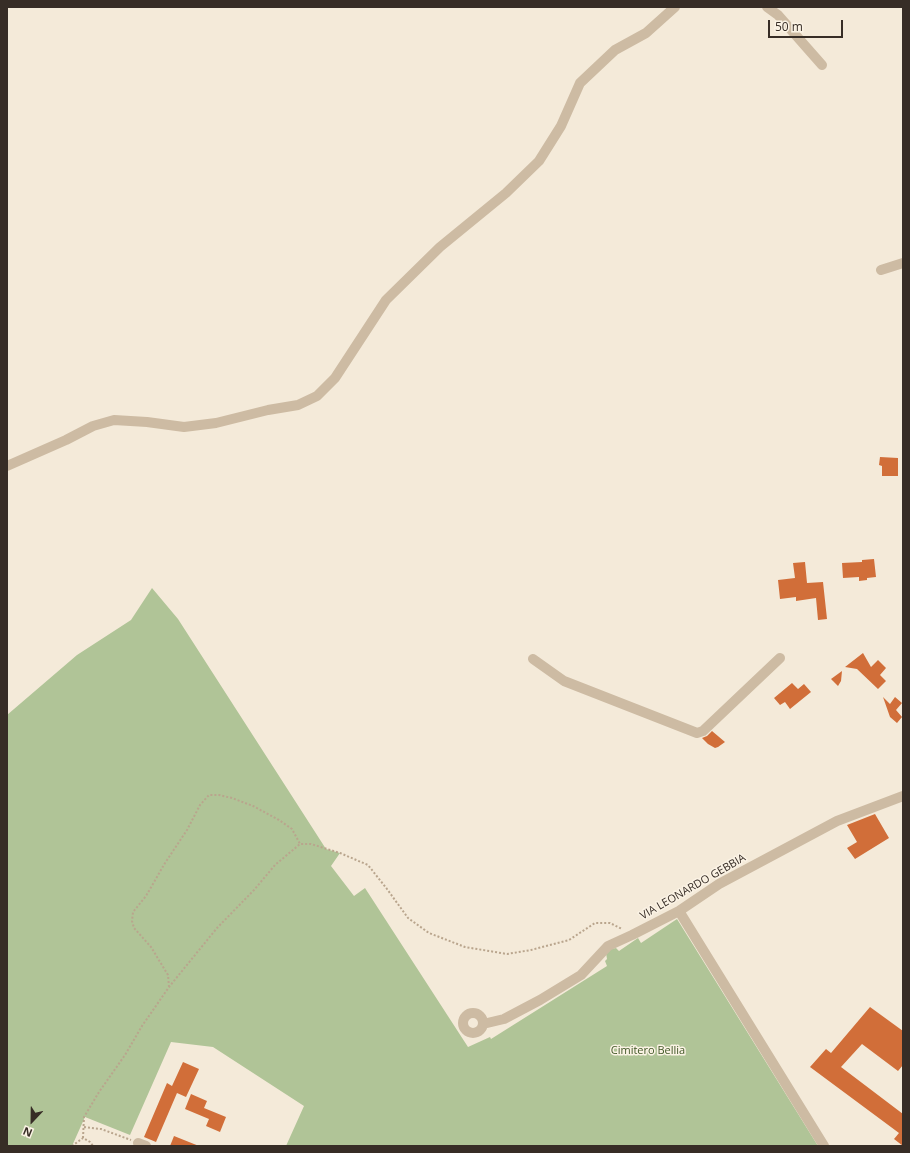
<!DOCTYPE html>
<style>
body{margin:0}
#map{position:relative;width:910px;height:1153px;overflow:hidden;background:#f4ead9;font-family:"Open Sans",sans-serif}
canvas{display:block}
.frame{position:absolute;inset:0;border:8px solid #372d26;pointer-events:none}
.north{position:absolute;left:12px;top:1101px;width:40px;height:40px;-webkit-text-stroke:3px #fbf3e5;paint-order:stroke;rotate:202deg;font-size:11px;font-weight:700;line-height:16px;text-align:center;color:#372d26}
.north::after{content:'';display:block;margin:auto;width:14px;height:18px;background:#372d26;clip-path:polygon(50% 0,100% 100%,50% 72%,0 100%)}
.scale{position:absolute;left:768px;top:20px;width:75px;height:18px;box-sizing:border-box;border:2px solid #372d26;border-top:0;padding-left:5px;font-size:12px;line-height:14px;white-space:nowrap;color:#372d26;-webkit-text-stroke:3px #fbf3e5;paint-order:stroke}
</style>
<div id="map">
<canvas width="910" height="1153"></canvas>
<div class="frame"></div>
<div class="north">N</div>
<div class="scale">50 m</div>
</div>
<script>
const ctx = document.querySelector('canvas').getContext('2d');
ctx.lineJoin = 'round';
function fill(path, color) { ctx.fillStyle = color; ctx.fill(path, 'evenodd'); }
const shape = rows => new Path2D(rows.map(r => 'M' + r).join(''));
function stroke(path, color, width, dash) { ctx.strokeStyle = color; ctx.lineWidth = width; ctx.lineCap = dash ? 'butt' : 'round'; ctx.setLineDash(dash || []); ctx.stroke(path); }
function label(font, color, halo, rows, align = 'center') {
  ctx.font = font + ' "Open Sans",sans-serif'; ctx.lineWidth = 3; ctx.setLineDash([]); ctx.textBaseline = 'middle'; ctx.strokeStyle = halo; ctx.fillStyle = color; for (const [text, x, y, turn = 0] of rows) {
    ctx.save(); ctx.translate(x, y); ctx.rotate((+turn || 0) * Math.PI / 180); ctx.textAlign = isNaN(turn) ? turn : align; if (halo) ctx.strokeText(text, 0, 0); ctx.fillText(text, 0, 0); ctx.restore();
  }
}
fill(shape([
 [152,588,178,619,326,849,340,853,331,866,354,896,365,888,468,1047,490,1037,491,1039,607,966,605,961,607,959,606,953,611,949,616,948,619,951,638,938,641,943,677,919,818,1146,286,1146,304,1106,213,1047,171,1042,130,1135,85,1117,72,1146,7,1146,7,715,77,655,131,620]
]), '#b0c497');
fill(shape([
 [880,457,898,458,898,476,882,476,882,466,879,465],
 [874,559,876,577,867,578,867,580,859,581,859,577,843,578,842,563,862,562,862,560],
 [805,562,807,583,823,582,827,619,818,620,816,598,796,601,796,597,780,599,778,580,795,578,793,563],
 [863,653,871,667,878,660,886,668,880,675,886,681,878,689,857,669,845,667],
 [842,671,841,681,838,686,831,679],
 [792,683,798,689,804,684,811,692,790,709,785,702,780,705,774,698],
 [883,697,890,704,895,697,902,703,896,710,902,717,897,723,890,717],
 [712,731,725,742,718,747,715,748,708,744,702,738,707,736],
 [875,814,889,838,855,859,847,848,857,842,847,825],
 [870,1007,903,1031,903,1065,898,1071,862,1044,841,1067,903,1114,903,1146,894,1139,899,1133,810,1067,826,1049,831,1053],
 [183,1062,199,1069,186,1097,177,1093,156,1142,144,1137,167,1083,172,1086],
 [191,1094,207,1101,204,1108,226,1117,220,1132,206,1126,209,1119,185,1109],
 [174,1136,199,1146,170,1146]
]), '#d16e39');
stroke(shape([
 [169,987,168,975,151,947,134,928,132,921,133,912,146,896,165,863,187,830,200,805,209,795,219,795,232,798,253,806,279,820,292,829,300,844],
 [84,1127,101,1129,131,1140],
 [83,1138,84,1117,99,1092,125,1055,142,1026,169,987,217,928,254,890,275,865,300,844,311,844,340,853,368,865,387,889,408,918,429,933,465,947,507,954,531,950,569,940,595,923,610,923,622,929],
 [72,1146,83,1138,90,1142,93,1146]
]), '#b9a58d', 2, [2, 2]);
stroke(shape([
 [767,7,778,15,822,65],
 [881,270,903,263],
 [7,466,66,440,93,426,114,420,147,422,184,427,216,423,268,410,298,405,317,396,335,378,386,300,440,247,506,193,539,161,561,126,580,83,615,50,646,33,675,7],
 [533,659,564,681,697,733,703,731,780,658],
 [679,911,824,1146],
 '463 1023a10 10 0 1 1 20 0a10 10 0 1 1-20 0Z',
 [483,1024,504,1019,540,1000,581,975,608,946,632,935,679,911,719,884,837,821,903,796],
 [138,1143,146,1146]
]), '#cdbba3', 10);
label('11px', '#372d26', '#fbf3e5', [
 ["VIA LEONARDO GEBBIA",693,887,-30]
]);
label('11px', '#415827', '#fbf3e5', [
 ["Cimitero Bellia",648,1051]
]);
</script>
